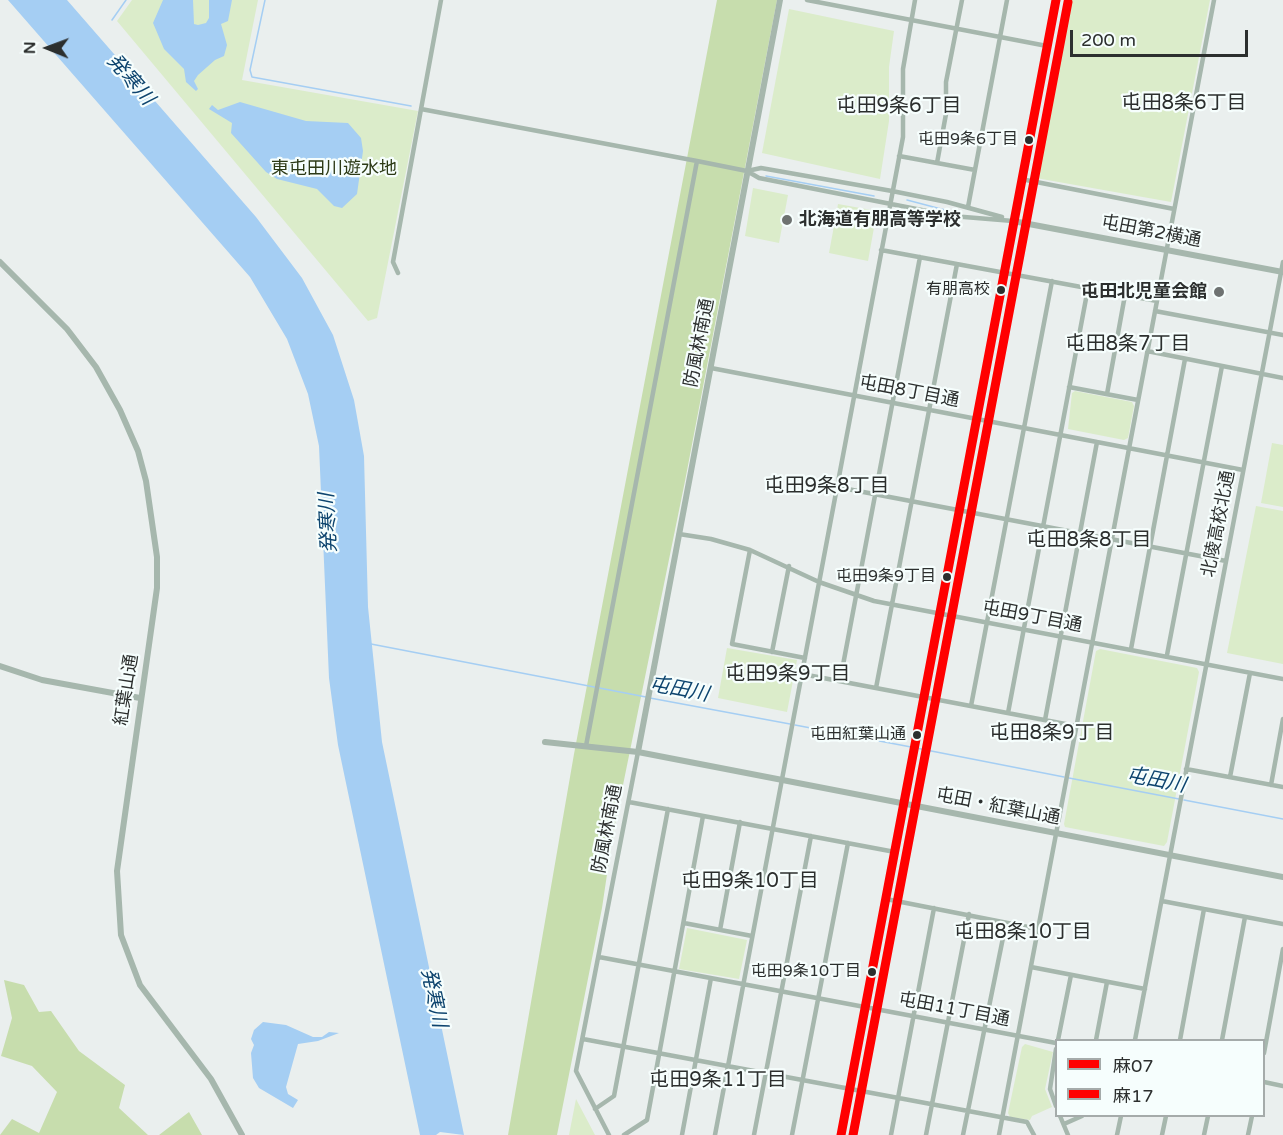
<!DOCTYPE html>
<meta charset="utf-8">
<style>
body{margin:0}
#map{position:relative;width:1283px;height:1135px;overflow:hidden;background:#eaefee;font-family:"Varela Round","Noto Sans JP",sans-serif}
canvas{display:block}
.legend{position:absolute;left:1055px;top:1039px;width:210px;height:78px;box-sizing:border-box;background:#f6fefd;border:2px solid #a5abaa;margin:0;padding:8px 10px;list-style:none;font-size:18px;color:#2c2f2e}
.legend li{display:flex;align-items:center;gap:12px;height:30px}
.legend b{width:30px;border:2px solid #a5abaa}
.north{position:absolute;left:18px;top:18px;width:60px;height:60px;-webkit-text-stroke:4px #f6fefd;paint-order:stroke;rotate:271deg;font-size:16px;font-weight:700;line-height:24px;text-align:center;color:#2c2f2e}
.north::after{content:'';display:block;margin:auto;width:21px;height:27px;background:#2c2f2e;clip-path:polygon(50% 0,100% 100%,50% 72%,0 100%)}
.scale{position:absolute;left:1070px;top:30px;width:178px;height:27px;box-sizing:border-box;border:3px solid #2c2f2e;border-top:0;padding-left:8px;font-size:18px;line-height:21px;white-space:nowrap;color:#2c2f2e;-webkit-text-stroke:4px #f6fefd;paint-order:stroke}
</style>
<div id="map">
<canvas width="1283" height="1135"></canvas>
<ul class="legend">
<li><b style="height:8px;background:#f00"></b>麻07</li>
<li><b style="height:8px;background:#f00"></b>麻17</li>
</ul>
<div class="north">N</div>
<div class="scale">200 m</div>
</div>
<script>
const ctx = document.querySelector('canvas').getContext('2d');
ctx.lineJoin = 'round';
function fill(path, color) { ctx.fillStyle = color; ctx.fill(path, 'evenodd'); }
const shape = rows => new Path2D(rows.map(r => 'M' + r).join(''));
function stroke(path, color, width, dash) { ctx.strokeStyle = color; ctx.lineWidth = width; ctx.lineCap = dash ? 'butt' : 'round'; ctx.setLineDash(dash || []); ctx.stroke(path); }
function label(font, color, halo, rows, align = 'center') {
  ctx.font = font + ' "Varela Round","Noto Sans JP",sans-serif'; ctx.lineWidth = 4.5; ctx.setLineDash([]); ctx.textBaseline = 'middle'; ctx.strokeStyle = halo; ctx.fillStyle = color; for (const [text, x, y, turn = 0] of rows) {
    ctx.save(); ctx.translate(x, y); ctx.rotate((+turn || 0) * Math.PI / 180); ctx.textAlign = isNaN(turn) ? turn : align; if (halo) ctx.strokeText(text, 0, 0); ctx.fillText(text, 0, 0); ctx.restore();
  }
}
fill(shape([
 [132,0,258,0,242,80,418,111,377,318,368,321,117,21],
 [1065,0,1210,0,1171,202,1036,178,1032,173],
 [789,9,894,31,889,67,889,121,880,179,762,153],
 [753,188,788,195,779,243,745,236],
 [838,204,877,211,868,261,829,253],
 [1075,391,1132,402,1134,406,1128,438,1124,440,1068,429,1072,393],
 [1272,443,1283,445,1283,507,1261,503],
 [1256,506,1283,511,1283,664,1227,653],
 [727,648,797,660,787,712,718,698],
 [1100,649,1197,668,1199,672,1167,842,1164,846,1065,827,1064,824,1096,651],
 [687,928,747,940,739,979,679,969],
 [1025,1044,1053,1052,1045,1089,1052,1107,1032,1116,1030,1120,1010,1117,1008,1113,1022,1047],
 [576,1099,595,1135,569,1135]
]), '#dbecca');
fill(shape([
 [717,0,777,0,685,481,613,834,602,908,557,1135,508,1135,574,754],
 [4,980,24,985,39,1012,51,1011,79,1051,125,1085,119,1108,148,1135,0,1135,12,1119,39,1133,57,1092,32,1066,1,1056,12,1018],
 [189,1112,202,1135,159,1135]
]), '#c7ddad');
fill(shape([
 [8,0,67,0,256,217,302,278,333,335,354,400,364,456,368,607,382,742,464,1135,440,1132,436,1135,420,1135,338,745,329,678,319,446,308,394,287,339,250,277],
 [163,0,193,0,194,24,198,25,206,23,209,18,209,0,232,0,228,21,221,24,227,45,224,56,215,60,198,75,194,81,198,89,196,91,186,82,184,69,164,49,156,30,153,23],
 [240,102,306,121,348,123,361,138,363,151,357,194,342,208,334,206,317,189,277,179,266,172,231,133,232,123,209,109,212,105,218,110],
 [263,1022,286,1025,313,1037,322,1037,329,1032,339,1033,318,1041,298,1044,286,1087,288,1094,298,1100,293,1108,259,1088,253,1078,251,1053,254,1045,251,1039,254,1030]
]), '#a5cef3');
stroke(shape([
 [265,0,250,70,252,77,411,106],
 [112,20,126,0],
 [766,176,874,196],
 [907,200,945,210],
 [371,644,646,697],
 [650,698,790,724],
 [795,725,911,747],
 [916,748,1064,777],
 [1069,778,1179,799],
 [1184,800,1283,819]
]), '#a5cef3', 1.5);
stroke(shape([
 [807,0,1047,46],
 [421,109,697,161,586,746],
 [899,156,975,170],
 [697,161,747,171,759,178,952,216,1013,221],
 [937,163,946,114,946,82,962,0],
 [747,171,761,168,892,191,947,202,1002,217],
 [1021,179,1174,209],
 [968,207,1007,0],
 [881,250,1157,301],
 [398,273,393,262,441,0],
 [1155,311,1283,335],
 [1147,351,1283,378],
 [711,368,1243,470],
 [1069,387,1138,400],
 [1107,394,1125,295],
 [837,487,1226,561],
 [679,534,711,539,750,550,819,582,874,601,1283,679],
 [750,550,732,644,805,658],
 [1131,649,1185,359],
 [772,652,789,566],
 [1167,655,1222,366],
 [802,674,1076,726],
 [840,681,920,257],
 [876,688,957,264],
 [971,706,1052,281],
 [1008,713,1088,288],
 [1045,720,1097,442],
 [1186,769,1283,787],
 [1230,777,1250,673],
 [1271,785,1283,719],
 [629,802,895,852],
 [886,899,1038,929],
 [1162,901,1283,924],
 [684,923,752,936],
 [720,930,740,822],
 [599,957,1056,1043],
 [1031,967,1145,989],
 [583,1039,1027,1122,1034,1135],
 [1058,1040,1071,975],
 [1096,1040,1107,982],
 [1135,1040,1283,262],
 [1180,1040,1204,909],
 [1222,1040,1245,917],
 [1056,1049,1050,1089,1056,1106],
 [1264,1053,1283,949],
 [1264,1082,1283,1086],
 [595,1109,614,1096,668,809],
 [1060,1116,1068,1135],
 [1064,1124,1082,1116],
 [609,1135,576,1071,638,752],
 [624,1135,647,1120,703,816],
 [682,1135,711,978],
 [715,1135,903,137,903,69,915,0],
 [754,1135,811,836],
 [792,1135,848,843],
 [891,1135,934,908],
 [926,1135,969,914],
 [963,1135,1006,923],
 [999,1135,1214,0],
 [1117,1135,1121,1116],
 [1162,1135,1166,1116],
 [1204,1135,1208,1116],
 [1248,1135,1252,1116]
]), '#a6b7ad', 4.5);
stroke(shape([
 [1013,221,1283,272],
 [0,262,67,329,96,367,120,410,138,451,146,481,157,557,157,588,117,871,121,935,140,985,211,1079,242,1135],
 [0,666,42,680,140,698],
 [545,742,638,752,1283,877],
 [638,752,780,0],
 [841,1135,1056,0]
]), '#a6b7ad', 6);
stroke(shape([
 [841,1135,1056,0]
]), '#f00', 9);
stroke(shape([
 [853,1135,1068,2]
]), '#f00', 9);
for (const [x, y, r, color] of [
 [1029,140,5,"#2c2f2e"],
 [787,220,6,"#6e7271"],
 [1001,290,5,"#2c2f2e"],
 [1219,292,6,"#6e7271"],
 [947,577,5,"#2c2f2e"],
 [917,735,5,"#2c2f2e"],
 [872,972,5,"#2c2f2e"]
]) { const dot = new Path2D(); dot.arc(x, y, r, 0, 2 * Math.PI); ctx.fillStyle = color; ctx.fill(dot); stroke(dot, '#f6fefd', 2); }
label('16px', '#2c2f2e', '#f6fefd', [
 ["屯田9条6丁目",1018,140],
 ["有朋高校",990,290],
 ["屯田9条9丁目",936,577],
 ["屯田紅葉山通",906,735],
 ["屯田9条10丁目",861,972]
], 'right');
label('18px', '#2c3a16', '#f6fefd', [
 ["東屯田川遊水地",334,169]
]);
label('bold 18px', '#2c2f2e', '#f6fefd', [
 ["北海道有朋高等学校",799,220],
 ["屯田北児童会館",1207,292,"right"]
], 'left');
label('18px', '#2c2f2e', '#f6fefd', [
 ["屯田第2横通",1151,232,11],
 ["防風林南通",700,343,-79],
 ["屯田8丁目通",909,392,11],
 ["北陵高校北通",1219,524,-79],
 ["屯田9丁目通",1032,617,11],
 ["紅葉山通",127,690,-81],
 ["屯田・紅葉山通",998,807,11],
 ["防風林南通",608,829,-79],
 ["屯田11丁目通",954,1010,11]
]);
label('italic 20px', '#0d446e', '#f6fefd', [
 ["発寒川",130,80,49],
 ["発寒川",329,523,-93],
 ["屯田川",679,690,11],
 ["屯田川",1156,781,11],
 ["発寒川",433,998,78]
]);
label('20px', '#2c2f2e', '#f6fefd', [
 ["屯田8条6丁目",1184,104],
 ["屯田9条6丁目",899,107],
 ["屯田8条7丁目",1128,345],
 ["屯田9条8丁目",827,487],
 ["屯田8条8丁目",1089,541],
 ["屯田9条9丁目",788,675],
 ["屯田8条9丁目",1052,734],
 ["屯田9条10丁目",750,882],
 ["屯田8条10丁目",1023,933],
 ["屯田9条11丁目",718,1081]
]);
</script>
